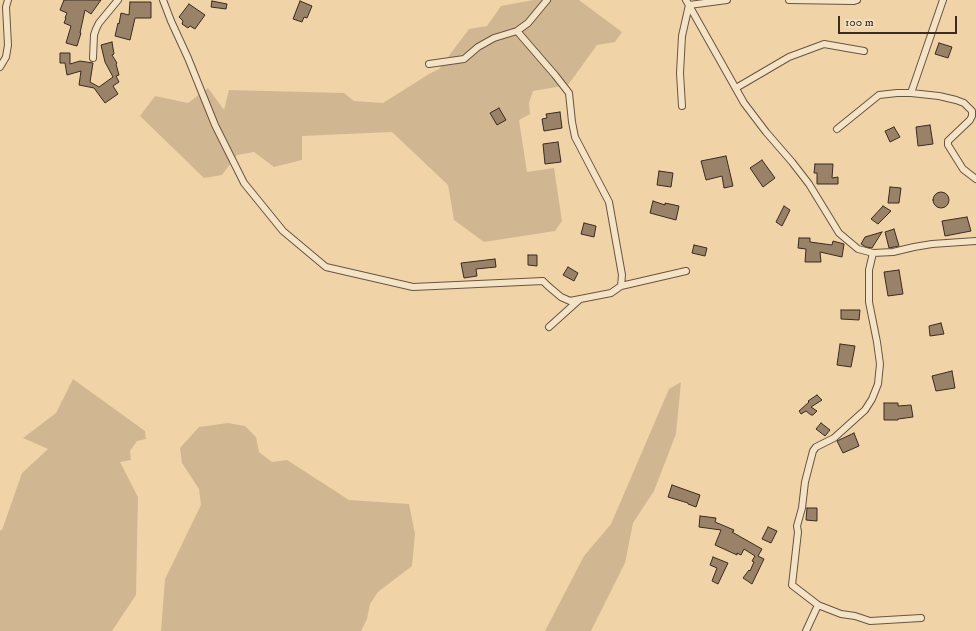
<!DOCTYPE html>
<style>
body{margin:0}
#map{position:relative;width:976px;height:631px;overflow:hidden;background:#f0d4a8;font-family:"IM FELL DW Pica",serif}
canvas{display:block}
.scale{position:absolute;left:838px;top:16px;width:119px;height:18px;box-sizing:border-box;border:2px solid #3b2a21;border-top:0;padding-left:5px;font-size:12px;line-height:14px;white-space:nowrap;color:#3b2a21;-webkit-text-stroke:3px #f5e3c6;paint-order:stroke}
</style>
<div id="map">
<canvas width="976" height="631"></canvas>
<div class="scale">100 m</div>
</div>
<script>
const ctx = document.querySelector('canvas').getContext('2d');
ctx.lineJoin = 'round';
function fill(path, color) { ctx.fillStyle = color; ctx.fill(path, 'evenodd'); }
const shape = rows => new Path2D(rows.map(r => 'M' + r).join(''));
function stroke(path, color, width, dash) { ctx.strokeStyle = color; ctx.lineWidth = width; ctx.lineCap = dash ? 'butt' : 'round'; ctx.setLineDash(dash || []); ctx.stroke(path); }
fill(shape([
 [533,0,579,0,622,32,615,42,597,45,568,85,533,91,529,103,530,114,519,120,527,172,554,168,562,221,555,231,484,242,454,220,448,185,392,132,302,136,302,160,274,167,254,152,237,155,222,175,204,178,140,116,155,96,188,103,208,88,224,110,229,90,344,93,354,101,383,103,429,74,439,69,469,29,487,26,501,6],
 [73,379,145,431,146,439,137,441,130,451,131,460,120,462,138,497,136,595,112,631,0,631,0,530,2,530,22,473,48,449,23,438,56,413],
 [681,382,676,434,654,491,633,523,625,563,591,631,545,631,584,556,611,524,669,389],
 [228,423,245,426,256,437,259,452,272,462,287,460,349,500,409,504,415,534,412,566,378,592,370,604,367,619,361,631,161,631,165,579,201,505,199,489,182,463,180,448,199,427]
]), '#d1b791');
const building = shape([
 [64,0,101,0,91,14,85,10,80,33,81,33,77,46,66,43,71,26,64,23,66,18,65,18,67,13,60,10,64,0],
 [212,1,227,4,226,9,211,7,212,1],
 [300,1,312,6,307,18,304,17,302,22,293,19,300,1],
 [130,2,151,2,151,18,135,18,130,40,115,36,118,23,119,24,121,13,129,15,130,2],
 [189,4,205,15,195,29,190,26,188,28,182,24,183,21,179,17,189,4],
 [112,42,114,54,112,55,117,63,116,64,119,75,116,76,119,82,113,86,118,94,105,103,94,88,79,85,81,71,67,75,65,63,60,63,60,53,70,53,70,64,80,61,93,63,90,82,99,87,113,77,105,62,101,45,112,42],
 [939,43,952,47,948,58,935,54,939,43],
 [499,108,506,120,497,125,490,113,499,108],
 [560,112,562,128,544,131,542,119,547,118,546,114,560,112],
 [930,125,933,144,918,146,916,127,930,125],
 [894,127,900,137,890,142,885,131,894,127],
 [558,142,561,162,545,164,543,144,558,142],
 [726,156,733,186,724,188,722,176,706,180,701,161,726,156],
 [762,160,775,178,763,187,750,168,762,160],
 [815,164,833,164,832,178,838,177,838,184,817,184,817,173,814,173,815,164],
 [659,171,673,173,671,187,657,185,659,171],
 [890,187,901,188,899,203,888,203,890,187],
 '933 200a8 8 0 1 1 16 0a8 8 0 1 1-16 0Z',
 [653,201,665,205,665,203,679,206,676,220,650,213,653,201],
 [784,206,790,210,782,226,776,222,784,206],
 [883,206,891,211,878,224,871,219,883,206],
 [967,217,971,231,945,236,942,221,967,217],
 [584,223,596,226,594,237,581,234,584,223],
 [894,229,899,246,889,248,885,232,894,229],
 [882,232,872,248,866,247,861,244,865,237,882,232],
 [799,238,810,238,810,242,832,245,833,241,844,244,842,257,820,252,821,262,805,262,806,249,798,248,799,238],
 [694,245,707,248,705,256,692,253,694,245],
 [528,255,537,255,537,266,528,265,528,255],
 [495,259,496,267,476,269,477,276,464,278,461,263,495,259],
 [568,267,578,273,574,281,563,275,568,267],
 [899,270,903,294,888,296,884,272,899,270],
 [841,310,860,310,859,320,841,319,841,310],
 [941,323,944,334,930,336,929,326,941,323],
 [840,344,855,346,851,367,837,365,840,344],
 [952,371,955,388,936,391,932,376,952,371],
 [817,395,822,400,811,407,817,411,813,415,811,415,806,411,801,414,799,411,809,402,808,401,817,395],
 [884,403,898,403,898,406,911,405,913,417,898,419,898,420,884,420,884,403],
 [821,423,830,430,825,436,816,429,821,423],
 [854,433,859,446,843,453,837,441,854,433],
 [672,485,700,495,696,507,688,504,688,503,668,497,672,485],
 [807,508,817,508,817,521,806,520,807,508],
 [700,516,716,518,715,522,734,530,733,532,732,532,762,549,758,556,764,559,752,584,743,578,749,570,750,571,754,562,752,561,755,556,744,549,741,555,737,553,737,555,715,545,721,530,699,527,700,516],
 [768,527,777,531,771,543,762,539,768,527],
 [713,557,728,563,718,584,712,581,717,568,710,565,713,557]
]);
fill(building, '#998267');
stroke(building, '#3b2a21', 1);
const street = shape([
 [163,0,171,21,188,58,215,125,244,183,283,231,326,267,413,287,543,281,548,286,561,297,570,301,611,293,621,286,622,275,609,202,575,137,572,122,569,93,555,75,517,31],
 [686,0,744,103,766,132,792,162,809,184,839,233,858,249,873,253,893,252,914,247,932,244,976,241],
 [789,0,854,1,857,0],
 [93,58,94,35,96,29,99,23,118,0],
 [429,64,464,59,478,47,494,38,517,31,528,23,547,0],
 [0,67,6,57,8,45,6,7,8,0],
 [736,88,789,57,824,44,864,51],
 [911,93,943,0],
 [682,106,680,73,682,36,689,5,727,0],
 [837,129,879,95,897,93,911,93,939,96,956,100,964,103,972,111,972,116,970,120,948,141,948,145,963,169,976,179],
 [873,253,869,270,869,302,877,342,880,364,878,384,872,399,865,410,834,438,816,447,813,451,805,482,802,508,797,526,798,532,792,585,818,605,841,614,855,616,870,621,921,618],
 [621,286,686,271],
 [549,327,579,300],
 [806,631,818,605]
]);
stroke(street, '#685443', 8);
stroke(street, '#f5e3c6', 6);
</script>
